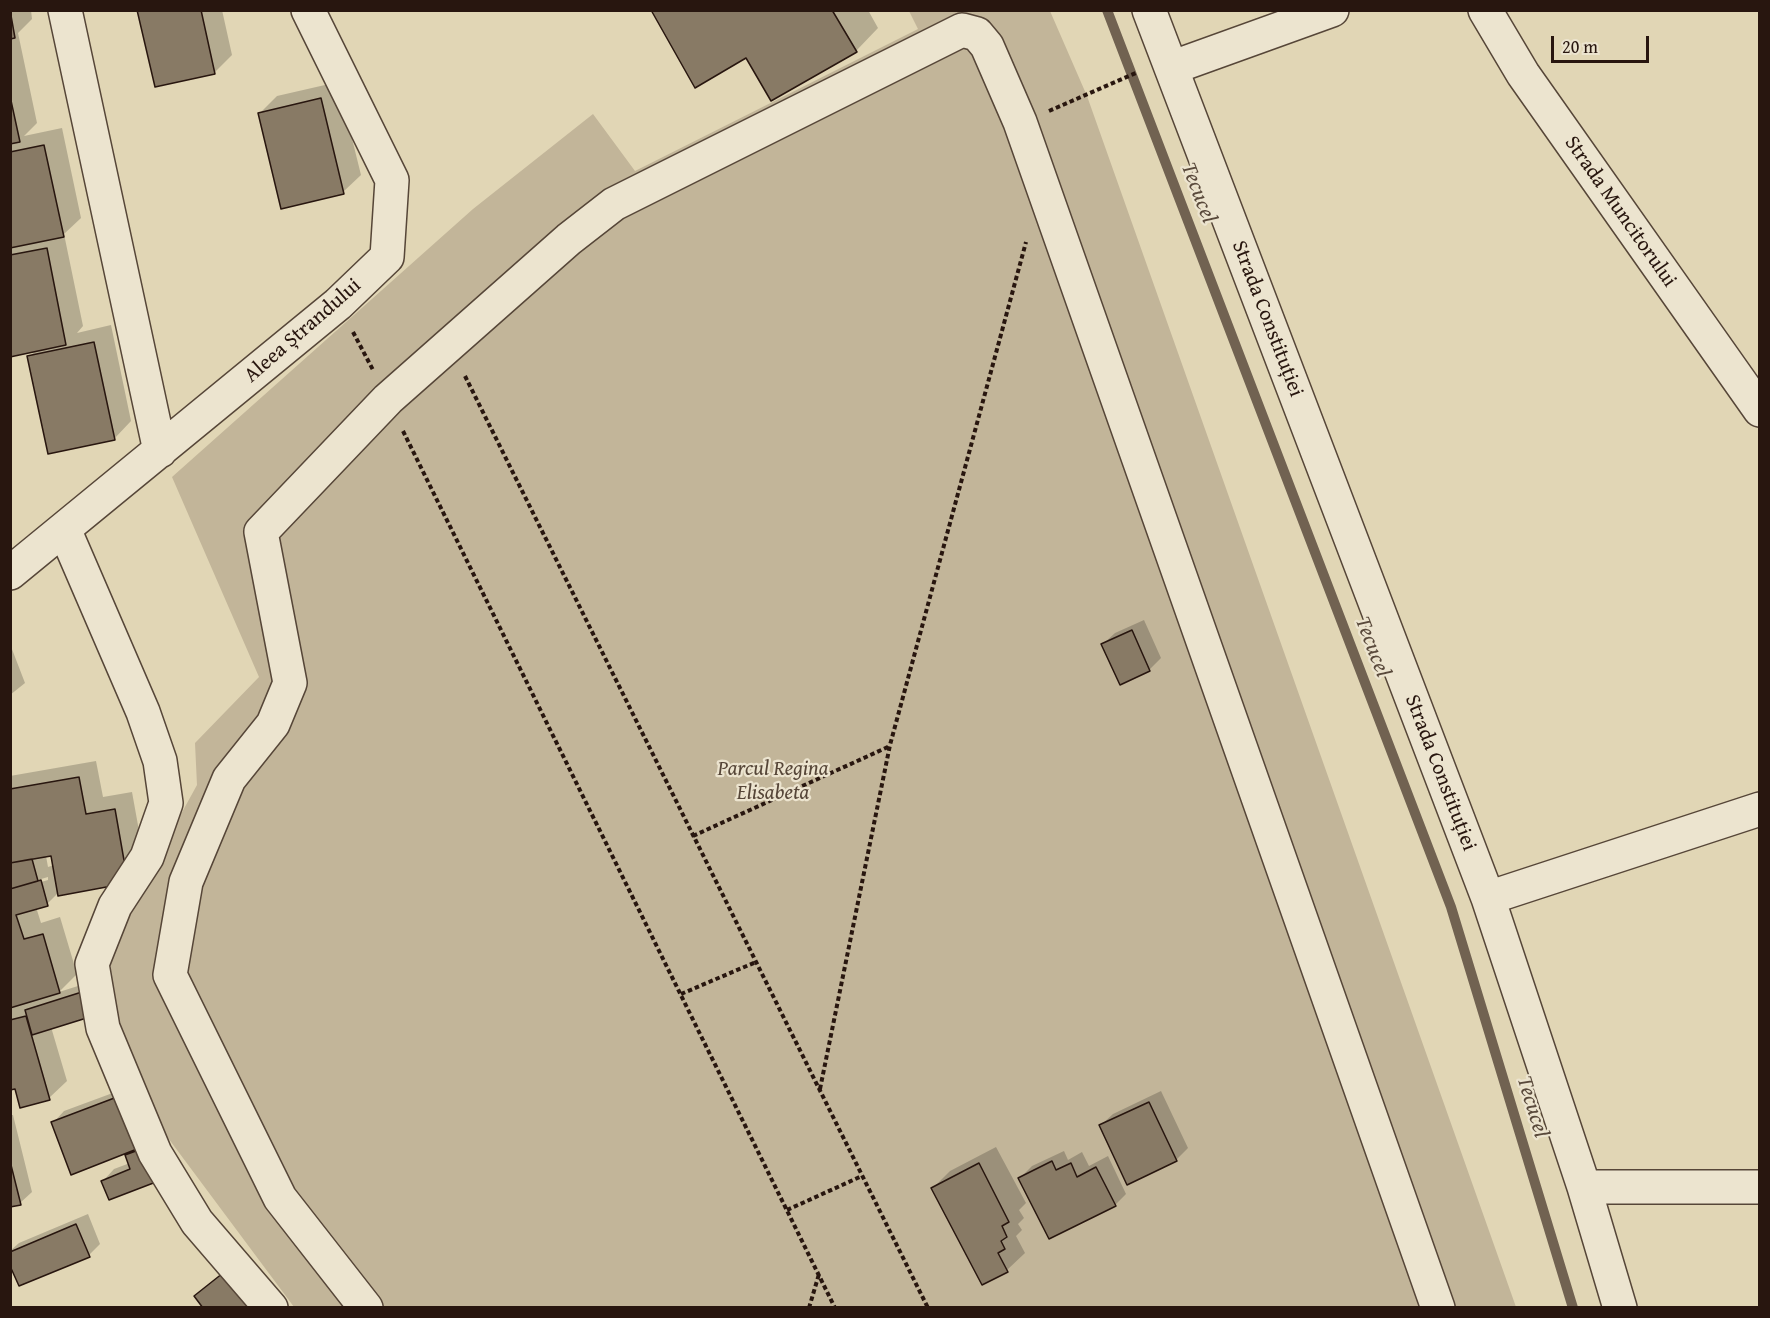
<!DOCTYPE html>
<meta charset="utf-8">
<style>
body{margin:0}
#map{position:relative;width:1770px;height:1318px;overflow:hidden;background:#e1d6b5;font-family:"Gentium Book Plus",serif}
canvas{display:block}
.frame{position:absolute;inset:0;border:12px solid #28160f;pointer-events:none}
.scale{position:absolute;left:1551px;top:36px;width:98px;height:27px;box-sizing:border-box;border:3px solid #28160f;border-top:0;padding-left:8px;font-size:18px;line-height:21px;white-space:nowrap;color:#28160f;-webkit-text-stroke:4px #ece4cf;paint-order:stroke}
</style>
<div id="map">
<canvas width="1770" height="1318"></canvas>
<div class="frame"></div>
<div class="scale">20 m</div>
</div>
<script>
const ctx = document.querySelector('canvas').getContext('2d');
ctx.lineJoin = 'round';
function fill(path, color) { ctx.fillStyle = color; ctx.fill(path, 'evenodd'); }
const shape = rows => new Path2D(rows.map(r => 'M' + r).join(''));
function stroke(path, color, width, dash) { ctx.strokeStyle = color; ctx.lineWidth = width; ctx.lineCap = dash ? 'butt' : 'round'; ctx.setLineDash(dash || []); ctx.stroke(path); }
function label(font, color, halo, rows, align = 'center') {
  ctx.font = font + ' "Gentium Book Plus",serif'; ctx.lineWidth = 4.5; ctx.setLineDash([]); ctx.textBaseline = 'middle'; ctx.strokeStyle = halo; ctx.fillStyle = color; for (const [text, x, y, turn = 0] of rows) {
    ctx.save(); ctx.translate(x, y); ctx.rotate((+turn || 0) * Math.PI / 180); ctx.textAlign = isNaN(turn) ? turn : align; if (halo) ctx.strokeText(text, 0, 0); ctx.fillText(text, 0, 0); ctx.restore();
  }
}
fill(shape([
 [909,11,1050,11,1087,96,1516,1307,294,1307,145,1107,114,1020,109,945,197,785,195,743,259,677,172,477,473,209,593,114,635,171,918,29]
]), '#c2b599');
fill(shape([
 [10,10,31,10,32,19,18,33,37,123,24,136,62,128,81,218,64,234,83,326,77,333,111,325,131,421,114,439,29,357,36,350,10,355],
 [139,10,222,10,232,55,215,72],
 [653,10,868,10,878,28,856,51,747,56],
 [338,82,361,175,343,192,259,114,277,96],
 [1144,620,1161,658,1149,670,1103,644,1115,633],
 [10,644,25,683,10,695],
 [96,761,103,797,132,792,145,864,127,882,57,894,47,904,36,907,41,923,60,917,77,974,59,992,97,980,51,1027,67,1081,49,1098,16,1087,10,1088,10,891,48,880,48,877,10,888,10,776],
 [52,855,54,865,48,867,46,856],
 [129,1087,155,1181,103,1181,114,1169,130,1163,127,1156,133,1149,53,1123,64,1111],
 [1161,1091,1188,1148,1176,1160,1128,1183,1101,1125,1113,1114],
 [10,1115,13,1115,32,1192,20,1203,10,1206],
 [996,1147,1026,1203,1019,1210,1024,1218,1018,1224,1022,1230,1016,1236,1025,1253,1007,1270,982,1283,933,1188,950,1171],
 [1064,1151,1068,1160,1082,1152,1089,1166,1108,1156,1126,1194,1115,1205,1020,1178,1032,1166],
 [88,1214,100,1244,89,1255,10,1262,10,1251,19,1243]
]), '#0003');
stroke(shape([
 [1107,10,1451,907,1573,1308]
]), '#716251', 10);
const building = shape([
 [10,10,15,38,10,39,10,10],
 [137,10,201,10,215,74,155,87,137,10],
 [651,10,832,10,857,52,771,101,746,58,695,88,651,10],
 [10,96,20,142,10,144,10,96],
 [321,98,344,194,281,209,258,113,321,98],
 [44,145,64,237,10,248,10,152,44,145],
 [47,248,66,345,10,357,10,255,47,248],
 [94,342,115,440,48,454,27,356,94,342],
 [1132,630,1150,671,1120,685,1101,644,1132,630],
 [79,777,86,814,115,809,128,883,58,896,51,856,10,863,10,789,79,777],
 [32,859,38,881,10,889,10,863,32,859],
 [41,880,48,906,16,915,24,939,43,934,60,993,10,1008,10,889,41,880],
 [85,991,93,1016,32,1035,25,1010,85,991],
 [26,1016,50,1100,20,1108,15,1089,10,1090,10,1020,26,1016],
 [117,1097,137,1149,71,1175,51,1122,117,1097],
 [1149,1102,1177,1161,1127,1185,1099,1125,1149,1102],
 [144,1148,156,1182,109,1200,101,1181,130,1169,125,1155,144,1148],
 [10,1161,21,1205,10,1207,10,1161],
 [1052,1161,1056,1170,1071,1163,1077,1177,1096,1167,1116,1206,1049,1239,1018,1178,1052,1161],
 [979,1163,1009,1222,1002,1226,1007,1237,1001,1241,1005,1249,998,1253,1008,1272,982,1285,931,1188,979,1163],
 [76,1224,90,1257,19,1286,10,1266,10,1252,76,1224],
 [223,1273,249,1308,203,1308,194,1296,223,1273]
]);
fill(building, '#887a65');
stroke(building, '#28160f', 1.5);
const minor = shape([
 [65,10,160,451],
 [1149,10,1488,898,1584,1187,1620,1308],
 [1485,10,1523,74,1760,410],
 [1171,68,1332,10],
 [64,529,143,712,160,761,166,803,147,857,115,906,92,964,103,1028,155,1153,197,1222,271,1308],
 [10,573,338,304,387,257,392,180,308,10],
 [1488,898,1760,809],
 [1584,1187,1760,1187],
 [366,1308,280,1198,170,975,186,882,229,779,273,724,290,683,261,532,388,399,569,239,614,204,962,30,977,34,987,46,1020,122,1438,1308]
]);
stroke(minor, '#564638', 36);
stroke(shape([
 [1049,111,1138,72],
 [353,332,373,370],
 [465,376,928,1308],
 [403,431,835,1308],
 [693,836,890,746],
 [681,994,756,962],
 [820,1089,890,745,1026,242],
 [787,1210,862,1176],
 [809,1308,819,1274]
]), '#28160f', 4, [4.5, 3]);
stroke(minor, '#ece4cf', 33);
label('21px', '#28160f', '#ece4cf', [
 ["Strada Muncitorului",1620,212,55],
 ["Strada Constituției",1267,319,69],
 ["Aleea Ștrandului",303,331,-41],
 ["Strada Constituției",1440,773,69]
]);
label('italic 21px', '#564638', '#ece4cf', [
 ["Parcul Regina",773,770],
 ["Elisabeta",773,794]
]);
label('italic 22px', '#59493b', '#ece4cf', [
 ["Tecucel",1198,193,69],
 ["Tecucel",1372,647,69],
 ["Tecucel",1532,1107,73]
]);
</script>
